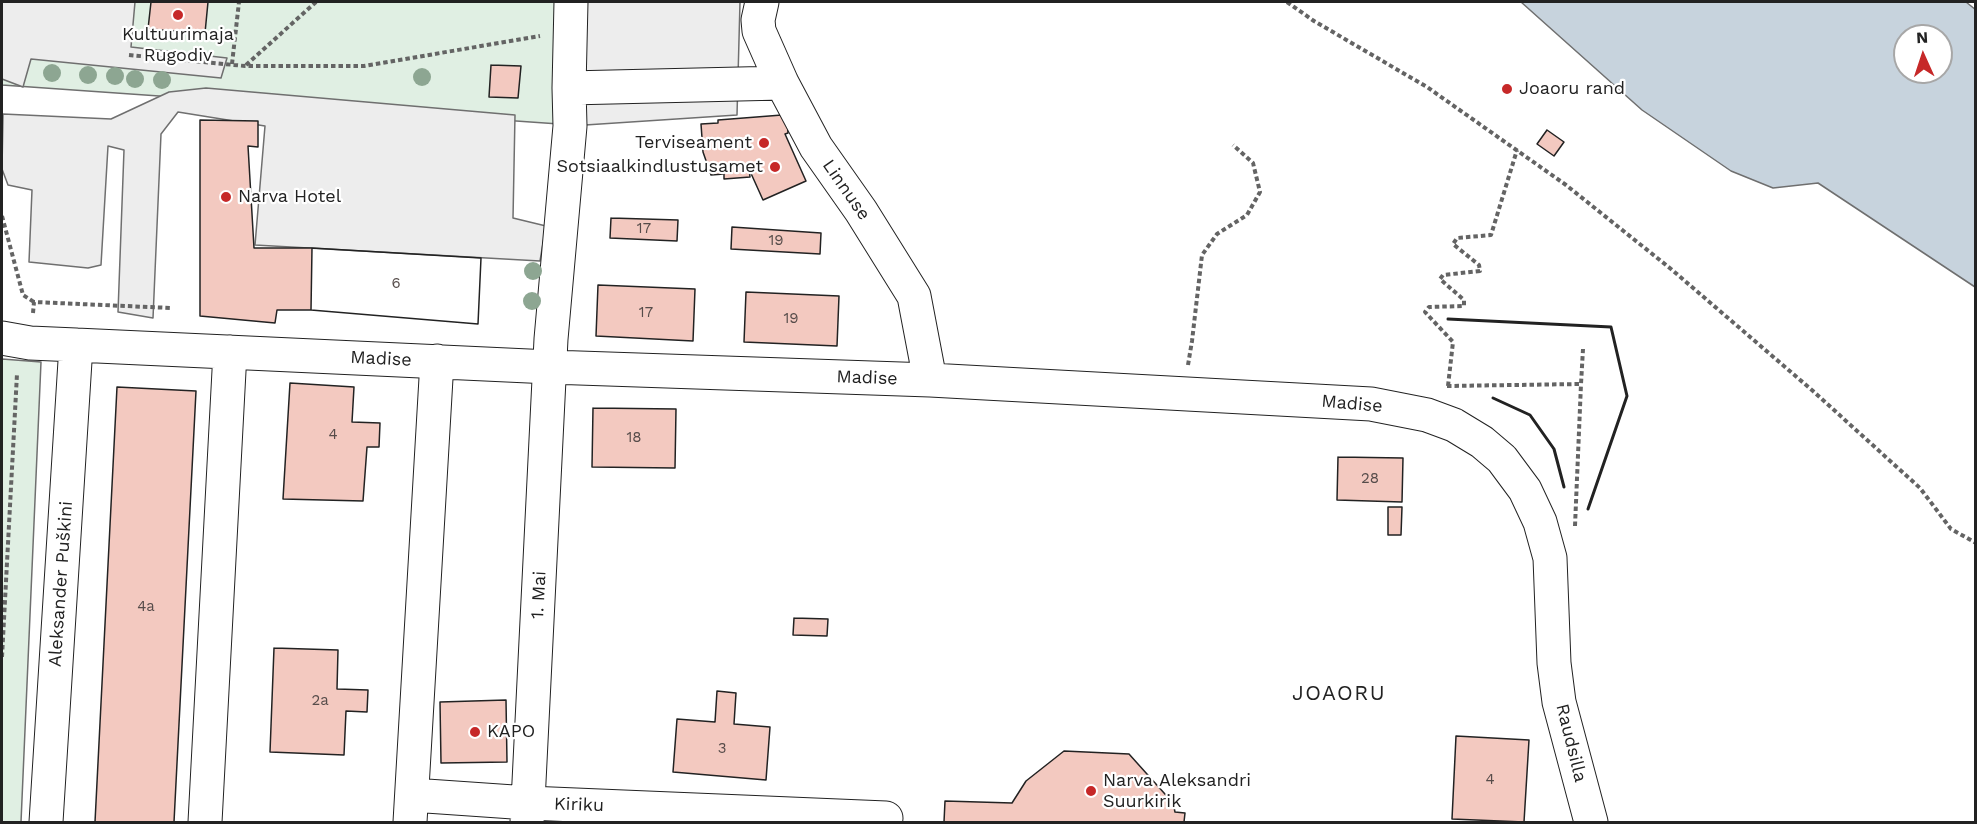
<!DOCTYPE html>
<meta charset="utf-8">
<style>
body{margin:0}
#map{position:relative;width:1977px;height:824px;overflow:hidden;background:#fff;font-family:"Work Sans",sans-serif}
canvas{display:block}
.frame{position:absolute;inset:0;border:3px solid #222;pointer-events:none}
.north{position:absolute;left:1893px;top:24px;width:60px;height:60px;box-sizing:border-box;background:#fff;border:2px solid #a7a7a7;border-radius:50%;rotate:357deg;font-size:16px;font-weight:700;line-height:24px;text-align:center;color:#222}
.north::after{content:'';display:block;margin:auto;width:21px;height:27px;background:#c62828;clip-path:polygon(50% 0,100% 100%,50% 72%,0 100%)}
</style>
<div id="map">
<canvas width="1977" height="824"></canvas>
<div class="frame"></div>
<div class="north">N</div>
</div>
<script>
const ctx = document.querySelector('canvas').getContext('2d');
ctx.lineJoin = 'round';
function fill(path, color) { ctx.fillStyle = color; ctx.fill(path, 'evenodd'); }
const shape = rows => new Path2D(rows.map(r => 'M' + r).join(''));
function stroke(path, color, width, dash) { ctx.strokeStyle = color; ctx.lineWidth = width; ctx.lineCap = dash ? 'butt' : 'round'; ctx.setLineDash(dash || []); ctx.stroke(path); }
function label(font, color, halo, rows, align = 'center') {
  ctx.font = font + ' "Work Sans",sans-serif'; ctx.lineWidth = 4.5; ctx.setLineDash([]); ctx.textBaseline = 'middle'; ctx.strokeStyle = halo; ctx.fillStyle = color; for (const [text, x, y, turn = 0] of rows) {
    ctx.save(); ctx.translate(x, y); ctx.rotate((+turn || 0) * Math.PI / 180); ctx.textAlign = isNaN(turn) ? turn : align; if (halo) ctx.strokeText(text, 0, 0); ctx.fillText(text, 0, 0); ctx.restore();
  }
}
const green = shape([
 [2,2,559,2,559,124,2,85,2,2],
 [2,359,41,362,21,822,2,822,2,359]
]);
fill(green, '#e0efe3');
stroke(green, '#6f6f6f', 1.5);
const parking = shape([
 [2,2,135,2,131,47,227,58,221,78,31,59,23,87,2,79,2,2],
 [560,2,740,2,737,115,570,126,560,2],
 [206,88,515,115,513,218,546,226,540,261,255,245,265,126,178,112,161,134,153,318,118,312,124,150,108,146,101,265,88,268,29,262,32,190,8,185,2,169,3,114,111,119,169,92,206,88]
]);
fill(parking, '#ededed');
stroke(parking, '#6f6f6f', 1.5);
const water = shape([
 [1521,2,1966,2,1976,10,1975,287,1818,183,1773,188,1731,171,1642,110,1521,2],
 [1905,36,1941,36,1941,72,1905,72,1905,36]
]);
fill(water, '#c7d3dd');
stroke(water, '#6f6f6f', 1.5);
const building = shape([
 [151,2,208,2,205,33,148,29,151,2],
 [491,65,521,66,518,98,489,97,491,65],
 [782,115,787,118,788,133,785,134,806,181,763,200,749,169,750,177,724,179,724,174,711,175,703,152,701,124,718,123,718,120,782,115],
 [200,120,258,121,258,147,248,146,254,248,312,248,311,310,277,310,275,323,200,316,200,120],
 [1547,130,1564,142,1554,156,1537,144,1547,130],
 [611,218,678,220,677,241,610,238,611,218],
 [732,227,821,233,820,254,731,249,732,227],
 [312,248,481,258,478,324,311,310,312,248],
 [312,248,481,258,478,324,311,310,312,248],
 [598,285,695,289,693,341,596,336,598,285],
 [746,292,839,296,837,346,744,342,746,292],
 [290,383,354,387,352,422,380,423,379,447,367,447,363,501,283,499,290,383],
 [117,387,196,391,174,822,95,822,117,387],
 [593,408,676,409,675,468,592,467,593,408],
 [1338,457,1403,458,1402,502,1337,500,1338,457],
 [1388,507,1402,507,1401,535,1388,535,1388,507],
 [794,618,828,619,827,636,793,635,794,618],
 [274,648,338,650,337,689,368,690,367,712,346,711,344,755,270,752,274,648],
 [717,691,736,693,734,724,770,727,766,780,673,772,677,719,715,722,717,691],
 [506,700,507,762,441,763,440,702,506,700],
 [1456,736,1529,740,1524,822,1452,819,1456,736],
 [1064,751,1129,754,1173,803,1175,812,1185,813,1184,822,944,822,945,801,1012,803,1026,781,1064,751]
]);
fill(building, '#f3c9c0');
stroke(building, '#222', 1.5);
const minor = shape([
 [762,2,758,20,759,31,782,83,816,147,861,211,914,296,930,380],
 [569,88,571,2],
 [2,338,30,343,76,345,550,367,930,380,1371,404,1427,415,1454,425,1482,442,1502,459,1525,490,1540,522,1550,558,1554,663,1559,702,1591,822],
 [412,795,528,803,886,818,885,822],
 [46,822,76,345],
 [205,822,230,352],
 [410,822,437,361],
 [527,822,551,339,570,126,569,88,782,83]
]);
stroke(minor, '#222', 35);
stroke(shape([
 [1287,2,1314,21,1427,87,1566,185,1671,269,1813,391,1920,488,1951,529,1976,543],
 [129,55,245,66,364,66,540,36],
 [232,64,239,2],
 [246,65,316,2],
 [2,216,23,295,34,302],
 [33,313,34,302,171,308],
 [1188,365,1192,341,1202,255,1217,234,1247,215,1260,192,1253,163,1233,145],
 [1447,386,1581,384,1583,349],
 [1448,386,1453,342,1425,312,1429,307,1464,306,1464,300,1440,279,1443,275,1480,271,1479,265,1453,244,1457,238,1491,235,1517,150],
 [1575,526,1581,384],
 [2,657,17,374]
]), '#646464', 4, [4.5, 3]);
stroke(minor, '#fff', 33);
stroke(shape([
 [1448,319,1611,327,1627,396,1588,509],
 [1493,398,1530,415,1554,449,1564,487]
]), '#222', 3);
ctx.fillStyle = '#8da692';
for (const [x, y] of [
 [52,73],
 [88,75],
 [115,76],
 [422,77],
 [135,79],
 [162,80],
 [533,271],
 [532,301]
]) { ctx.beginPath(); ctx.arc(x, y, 9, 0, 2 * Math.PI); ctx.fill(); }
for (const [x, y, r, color] of [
 [178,15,6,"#c62828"],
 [1507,89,6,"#c62828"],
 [764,143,6,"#c62828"],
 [775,167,6,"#c62828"],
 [226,197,6,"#c62828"],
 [475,732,6,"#c62828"],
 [1091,791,6,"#c62828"]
]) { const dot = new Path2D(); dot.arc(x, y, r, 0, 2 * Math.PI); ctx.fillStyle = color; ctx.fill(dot); stroke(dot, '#fff', 2); }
label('15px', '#564c4a', null, [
 ["17",644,229],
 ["19",776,241],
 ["6",396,284],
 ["17",646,313],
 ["19",791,319],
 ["4",333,435],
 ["18",634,438],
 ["28",1370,479],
 ["4a",146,607],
 ["2a",320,701],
 ["3",722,749],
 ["4",1490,780]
]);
label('18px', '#222', '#fff', [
 ["Kultuurimaja",178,35,"center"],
 ["Rugodiv",178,56,"center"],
 ["Joaoru rand",1519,89],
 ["Terviseament",752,143,"right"],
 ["Sotsiaalkindlustusamet",763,167,"right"],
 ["Narva Hotel",238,197],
 ["KAPO",487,732],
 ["Narva Aleksandri",1103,781],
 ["Suurkirik",1103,802]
], 'left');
label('18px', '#222', '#fff', [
 ["Linnuse",846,190,55],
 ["Madise",381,359,3],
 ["Madise",867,378,2],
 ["Madise",1352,404,5],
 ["Aleksander Puškini",61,584,-86],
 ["1. Mai",539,595,-87],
 ["Raudsilla",1571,743,76],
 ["Kiriku",579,805,2]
]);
ctx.letterSpacing = '1.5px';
label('21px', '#222', '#fff', [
 ["JOAORU",1339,694]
]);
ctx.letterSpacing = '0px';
</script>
